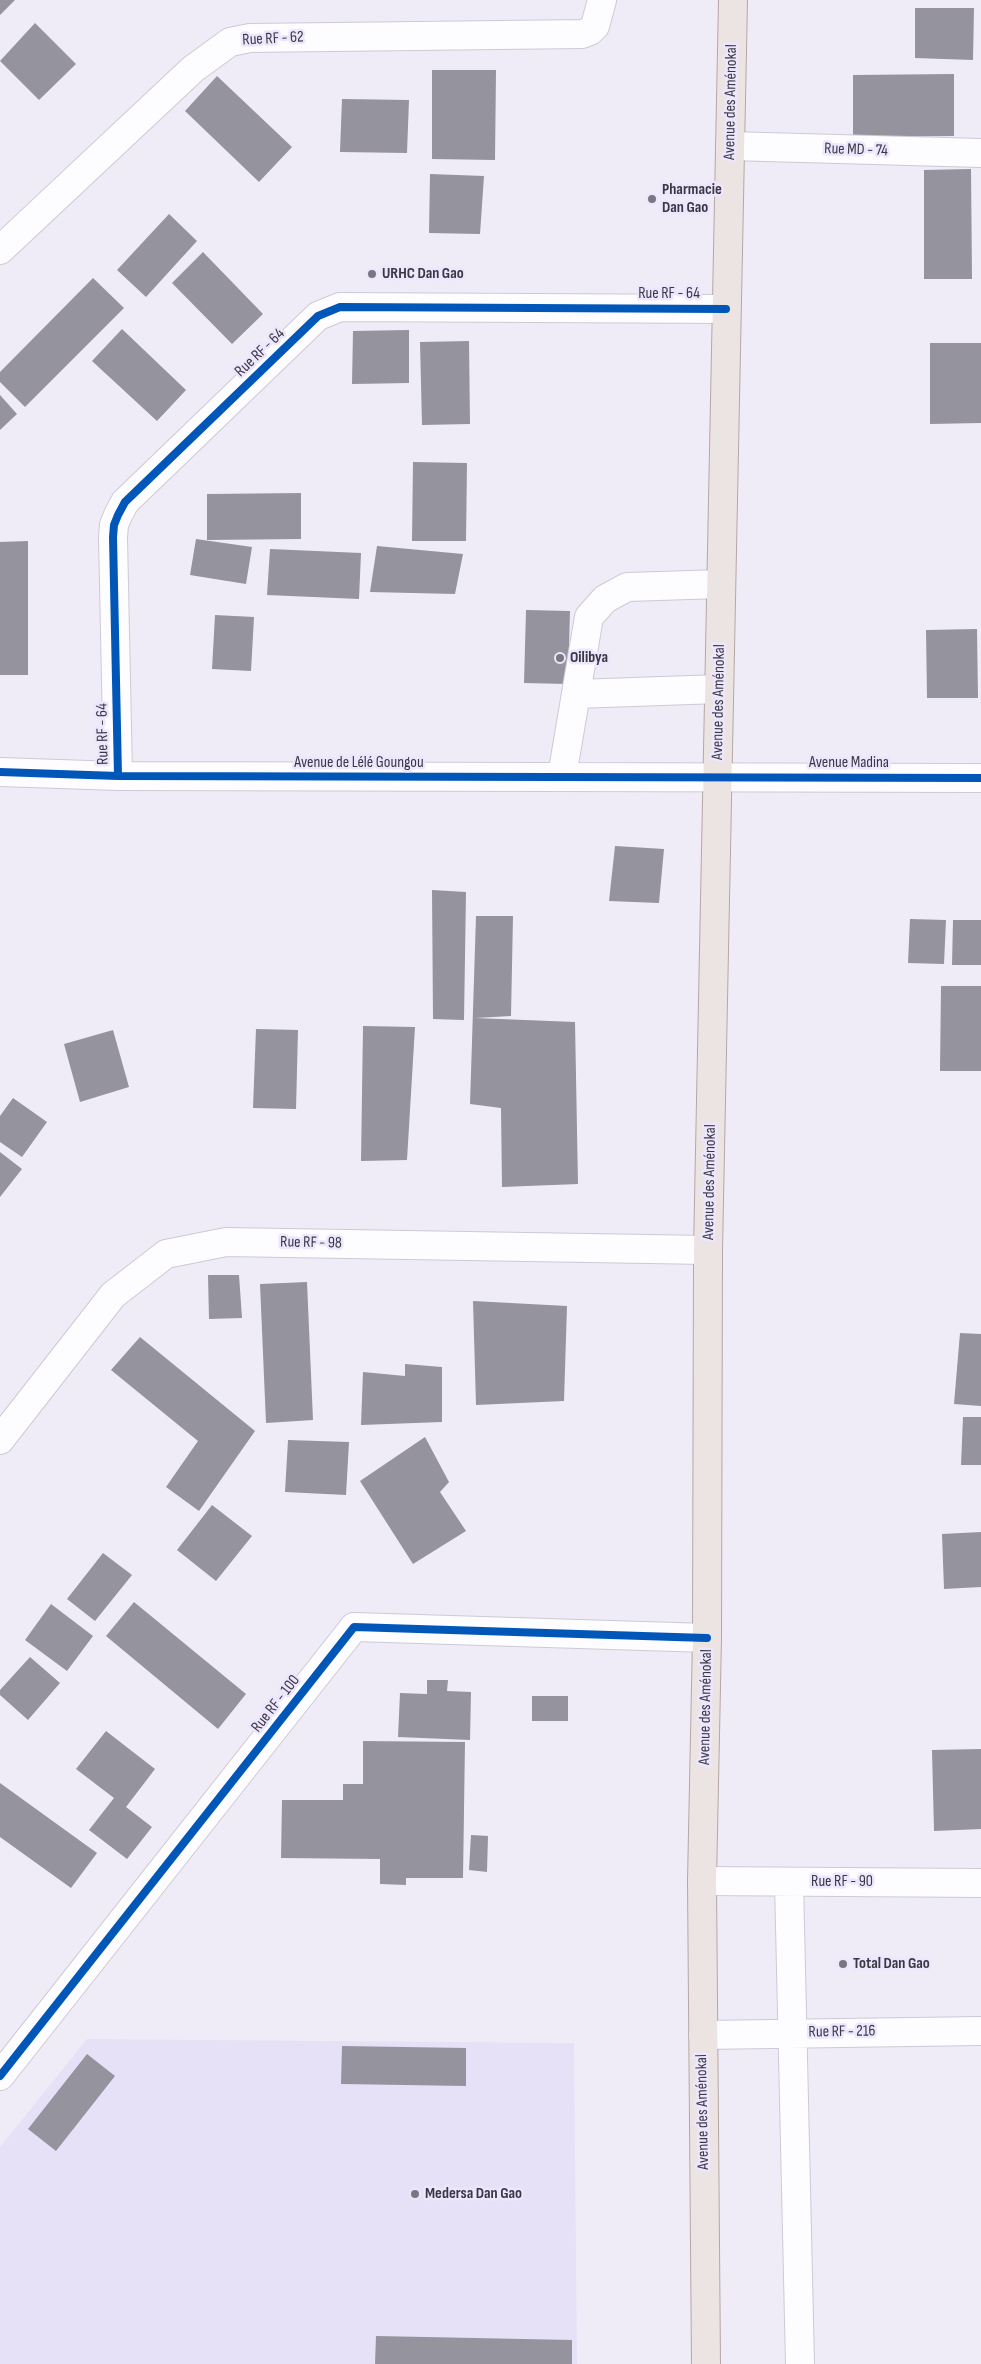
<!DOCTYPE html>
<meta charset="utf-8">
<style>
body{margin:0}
canvas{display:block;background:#efecf8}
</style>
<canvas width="981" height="2364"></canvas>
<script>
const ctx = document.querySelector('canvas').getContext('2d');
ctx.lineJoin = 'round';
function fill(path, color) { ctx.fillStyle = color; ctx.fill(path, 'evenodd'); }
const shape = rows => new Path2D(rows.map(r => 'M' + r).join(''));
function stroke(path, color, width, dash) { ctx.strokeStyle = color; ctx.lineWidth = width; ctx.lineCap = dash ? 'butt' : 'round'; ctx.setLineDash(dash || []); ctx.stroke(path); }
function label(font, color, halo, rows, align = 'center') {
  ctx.font = font + ' "Sofia Sans Condensed",sans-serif'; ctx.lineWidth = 5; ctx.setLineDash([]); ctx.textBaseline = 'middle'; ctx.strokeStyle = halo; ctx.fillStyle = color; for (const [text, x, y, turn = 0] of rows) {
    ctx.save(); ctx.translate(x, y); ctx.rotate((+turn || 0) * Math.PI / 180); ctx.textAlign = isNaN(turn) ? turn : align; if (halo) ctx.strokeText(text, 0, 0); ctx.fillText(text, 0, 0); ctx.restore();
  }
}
fill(shape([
 [87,2039,574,2043,577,2364,0,2364,0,2147]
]), '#e7e1f7');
fill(shape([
 [0,0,15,0,0,15],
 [915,8,974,8,973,60,915,58],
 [35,23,76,64,39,100,0,61],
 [432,70,496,70,495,160,432,159],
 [954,74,954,136,853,137,853,75],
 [217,76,292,147,259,182,185,111],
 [342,99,409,100,407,153,340,152],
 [971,169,972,279,924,279,924,170],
 [430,174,484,176,480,234,429,233],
 [169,214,197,241,146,297,117,270],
 [203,252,263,314,232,344,172,283],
 [93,278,124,308,25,407,0,382,0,372],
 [122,329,186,390,157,421,92,361],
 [409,330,409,383,352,384,353,331],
 [469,341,470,424,422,425,420,342],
 [930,343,981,343,981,423,930,424],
 [0,395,17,414,0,430],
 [413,462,467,463,466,541,412,541],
 [301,493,301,539,207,540,207,494],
 [196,539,252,547,246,584,190,575],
 [28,541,28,675,0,675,0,542],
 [377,546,463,554,455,594,370,592],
 [270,549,361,553,359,599,267,595],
 [526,610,570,611,568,684,524,683],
 [215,615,254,617,251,671,212,669],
 [977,629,978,698,927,698,926,630],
 [615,846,664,849,659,903,609,901],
 [432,890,466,892,464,1020,433,1019],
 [476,916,513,916,511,1016,475,1018,575,1022,578,1184,502,1187,501,1108,470,1104],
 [910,919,946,920,944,964,908,963],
 [953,920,981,920,981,965,952,965],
 [941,986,981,986,981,1071,940,1071],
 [363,1026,415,1027,407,1160,361,1161],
 [256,1029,298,1030,296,1109,253,1108],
 [113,1030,129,1087,80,1102,64,1044],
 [13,1098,47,1122,22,1157,0,1142,0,1116],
 [0,1152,22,1169,0,1197],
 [208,1275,239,1275,242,1318,209,1319],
 [307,1282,313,1420,266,1423,260,1284],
 [473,1301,567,1306,564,1401,476,1405],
 [960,1333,981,1334,981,1406,954,1404],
 [140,1337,255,1431,199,1511,166,1487,198,1441,111,1370],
 [405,1364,442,1367,442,1422,361,1425,363,1372,405,1376],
 [963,1417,981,1417,981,1465,961,1465],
 [425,1437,449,1482,440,1492,466,1531,413,1564,360,1481],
 [288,1440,349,1442,346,1495,285,1492],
 [212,1505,252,1536,216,1581,177,1550],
 [981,1532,981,1587,944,1589,942,1534],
 [103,1553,132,1575,95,1621,67,1599],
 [134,1602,246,1694,218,1729,106,1636],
 [51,1604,93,1636,67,1671,25,1640],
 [30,1657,60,1683,28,1720,0,1695,0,1690],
 [427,1680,448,1680,447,1691,471,1692,470,1740,398,1737,400,1693,427,1694],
 [532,1696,568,1696,568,1721,532,1721],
 [106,1731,155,1769,126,1807,152,1827,127,1859,89,1830,114,1798,76,1769],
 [363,1741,465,1742,463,1878,406,1878,406,1885,380,1884,380,1859,281,1858,282,1800,343,1800,343,1784,363,1784],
 [981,1749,981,1829,934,1831,932,1750],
 [0,1783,97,1853,71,1888,0,1837],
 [471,1835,488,1836,487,1872,469,1870],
 [342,2046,466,2048,466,2086,341,2084],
 [87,2054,115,2076,56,2151,28,2129],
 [376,2336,572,2340,572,2364,375,2364]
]), '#95939d');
const minor = shape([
 [730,146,981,153],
 [0,250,193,69,230,42,250,38,582,34,590,31,595,26,602,0],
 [576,694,719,689],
 [0,772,118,776,981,778],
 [118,776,113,537,114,525,118,515,125,502,318,316,340,307,726,309],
 [562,776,589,617,605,599,627,587,721,584],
 [0,1440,113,1295,166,1254,226,1242,708,1250],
 [702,1881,981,1883],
 [789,1882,800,2364],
 [703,2035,981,2031],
 [0,2076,354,1627,707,1638]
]);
const major = shape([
 [706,2364,702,1881,707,1638,708,1250,733,0]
]);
stroke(minor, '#cdcad5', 30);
stroke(major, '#b5a7a5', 30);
stroke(minor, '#fdfcfe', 28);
stroke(major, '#ece4e2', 28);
stroke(shape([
 [0,772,118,776,981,778],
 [118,776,113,537,114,525,118,515,125,502,318,316,340,307,726,309],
 [0,2076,354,1627,707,1638]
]), '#0057b8', 8);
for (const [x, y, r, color] of [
 [652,199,5,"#7a7782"],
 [372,274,5,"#7a7782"],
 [560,658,5,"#7a7782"],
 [843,1964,5,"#7a7782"],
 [415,2194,5,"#7a7782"]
]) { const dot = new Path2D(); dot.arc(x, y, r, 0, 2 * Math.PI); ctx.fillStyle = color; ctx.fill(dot); stroke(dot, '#ece6fe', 2); }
label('16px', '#3b3842', '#ece6fe', [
 ["Rue RF - 62",273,39,-3],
 ["Avenue des Aménokal",731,102,-89],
 ["Rue MD - 74",856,150,2],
 ["Rue RF - 64",669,294],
 ["Rue RF - 64",260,353,-44],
 ["Avenue des Aménokal",719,702,-89],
 ["Rue RF - 64",103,734,-91],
 ["Avenue de Lélé Goungou",359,763],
 ["Avenue Madina",849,763],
 ["Avenue des Aménokal",710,1182,-89],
 ["Rue RF - 98",311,1243,1],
 ["Rue RF - 100",276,1704,-52],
 ["Avenue des Aménokal",706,1707,-89],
 ["Rue RF - 90",842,1882],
 ["Rue RF - 216",842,2032,-1],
 ["Avenue des Aménokal",703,2112,-91]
]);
label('bold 16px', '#3b3842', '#ece6fe', [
 ["Pharmacie",662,190],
 ["Dan Gao",662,208],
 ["URHC Dan Gao",382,274],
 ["Oilibya",570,658],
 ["Total Dan Gao",853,1964],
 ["Medersa Dan Gao",425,2194]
], 'left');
</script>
